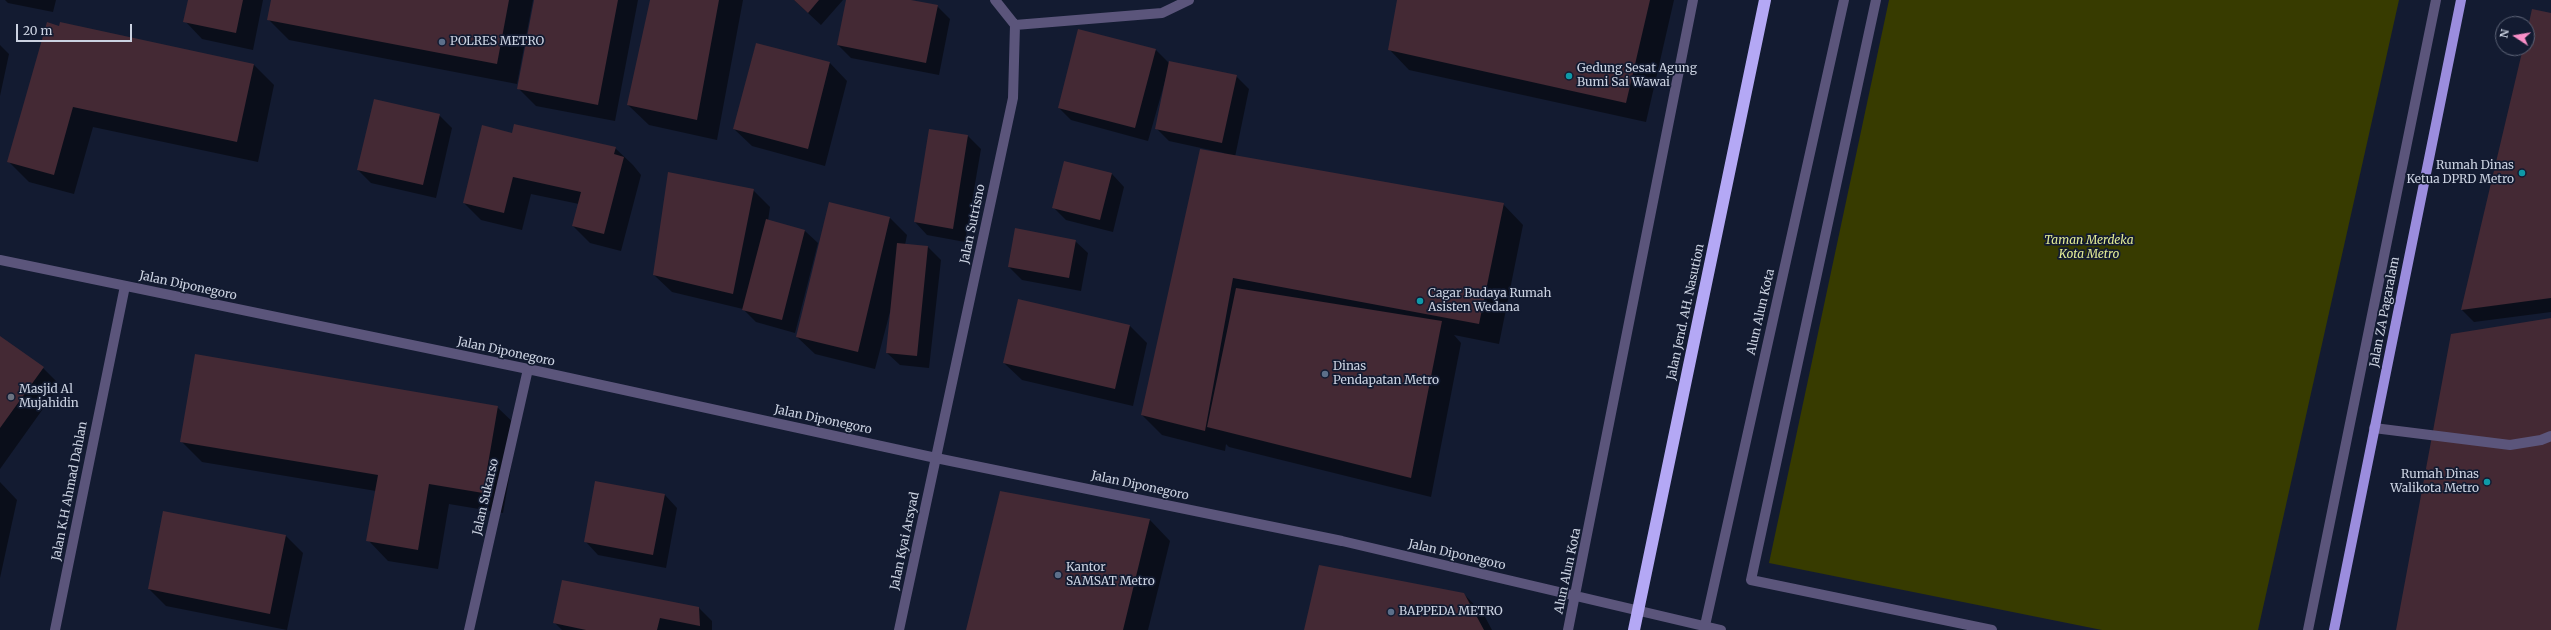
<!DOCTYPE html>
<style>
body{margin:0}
#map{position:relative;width:2551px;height:630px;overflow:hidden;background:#131b31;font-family:Merriweather,serif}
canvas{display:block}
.north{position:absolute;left:2495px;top:16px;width:40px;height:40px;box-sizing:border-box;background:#131b31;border:1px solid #5d6477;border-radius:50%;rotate:282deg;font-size:11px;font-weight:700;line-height:16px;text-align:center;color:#cbd2e1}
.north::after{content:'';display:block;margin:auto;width:14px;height:18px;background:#f98fc8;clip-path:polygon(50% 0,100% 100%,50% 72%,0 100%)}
.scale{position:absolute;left:16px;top:24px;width:116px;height:18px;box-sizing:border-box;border:2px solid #cbd2e1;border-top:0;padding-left:5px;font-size:12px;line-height:14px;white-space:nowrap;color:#cbd2e1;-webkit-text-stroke:3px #131b31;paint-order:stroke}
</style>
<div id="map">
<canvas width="2551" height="630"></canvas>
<div class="north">N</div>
<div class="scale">20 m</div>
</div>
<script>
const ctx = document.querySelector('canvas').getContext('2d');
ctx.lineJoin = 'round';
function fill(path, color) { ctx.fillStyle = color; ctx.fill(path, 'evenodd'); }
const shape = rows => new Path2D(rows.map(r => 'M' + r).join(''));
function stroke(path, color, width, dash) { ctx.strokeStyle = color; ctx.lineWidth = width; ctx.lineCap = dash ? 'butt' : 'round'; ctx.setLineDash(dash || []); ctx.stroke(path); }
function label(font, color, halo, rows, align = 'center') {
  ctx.font = font + ' Merriweather,serif'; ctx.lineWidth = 3.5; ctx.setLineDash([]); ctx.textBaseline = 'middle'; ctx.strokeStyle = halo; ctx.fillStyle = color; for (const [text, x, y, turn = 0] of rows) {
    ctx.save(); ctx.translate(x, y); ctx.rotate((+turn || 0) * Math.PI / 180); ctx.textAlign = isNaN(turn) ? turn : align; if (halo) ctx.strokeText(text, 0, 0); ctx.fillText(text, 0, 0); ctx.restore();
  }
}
fill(shape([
 [1889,0,2399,0,2258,630,2102,630,1769,563]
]), '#373b00');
fill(shape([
 [5,0,56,0,53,12,8,3],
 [189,0,263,0,253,50,202,39,185,21],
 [272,0,533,0,517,84,289,40,268,19],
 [535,0,638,0,615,121,536,106,518,88],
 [651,0,743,0,717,140,649,125,628,105],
 [794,0,843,0,821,25],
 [847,0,906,0,937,6,950,19,939,75,851,58,838,45],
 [1398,0,1674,0,1646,122,1409,70,1389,49],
 [2551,14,2551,312,2474,322,2462,310,2524,48,2527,48,2527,37],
 [60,27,254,65,274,85,258,162,93,127,74,194,29,182,8,161],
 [756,44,830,63,847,81,825,166,752,146,734,129],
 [0,45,9,54,0,96],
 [1156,50,1170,64,1236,76,1249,89,1235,157,1503,204,1523,225,1499,344,1454,335,1461,343,1431,497,1229,447,1226,444,1225,451,1162,435,1142,415,1224,153,1169,141,1156,128,1169,67,1148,141,1071,120,1059,108],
 [439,115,452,128,436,198,371,183,358,170],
 [512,134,615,148,633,165,641,175,621,251,590,243,573,226,579,204,531,194,522,230,481,220,464,203],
 [968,136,981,149,965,242,927,235,915,222],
 [1112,174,1124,187,1113,232,1066,220,1053,207],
 [753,190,770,207,768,221,805,231,818,243,795,333,756,322,743,309,672,292,654,275],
 [830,204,890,218,907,235,905,245,928,247,941,260,929,368,900,365,887,353,891,308,875,369,815,354,797,337],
 [1075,241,1088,253,1081,291,1022,280,1009,267],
 [1018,300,1130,326,1147,343,1133,406,1022,380,1004,363],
 [0,337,43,368,60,385,0,469],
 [497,407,518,427,503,513,449,504,438,569,388,561,368,540,376,491,202,462,181,441],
 [0,482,17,500,0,578],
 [1000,492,1150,520,1170,541,1148,630,967,630],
 [665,495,677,508,666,568,598,555,586,542],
 [286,536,303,553,287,630,166,606,149,589],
 [1464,594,1484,615,1492,630,1305,630],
 [699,608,712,621,712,630,562,630,555,623]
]), '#0007');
fill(shape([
 [188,0,243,0,236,33,183,22],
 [271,0,509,0,497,64,267,20],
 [534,0,618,0,598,105,517,89],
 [650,0,719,0,697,120,627,105],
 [794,0,819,0,808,13],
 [846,0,911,0,938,5,926,63,837,45],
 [1397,0,1650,0,1626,103,1388,50],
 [2532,9,2551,13,2551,298,2461,310,2523,48,2527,48,2527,32],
 [47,22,59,26,60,22,254,64,237,142,73,107,54,175,7,162],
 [1078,29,1156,49,1135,128,1058,108],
 [756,43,830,62,808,149,733,129],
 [1169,61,1237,75,1222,143,1155,129],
 [374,99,440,114,423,185,357,170],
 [514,124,616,147,614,154,624,157,604,234,572,226,581,192,513,177,504,213,463,203,482,125,512,133],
 [929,129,968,135,953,229,914,222],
 [1200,149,1504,203,1479,324,1233,278,1205,431,1141,415],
 [1064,161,1112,173,1100,220,1052,208],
 [668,172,754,189,733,294,653,275],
 [829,202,890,217,858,352,796,337],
 [766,219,805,230,782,320,742,310],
 [1015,228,1076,240,1069,278,1008,267],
 [897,243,928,246,917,356,886,353],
 [1236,288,1442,321,1411,478,1207,427],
 [1018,299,1130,325,1115,389,1003,363],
 [2551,318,2551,630,2396,630,2451,334],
 [0,336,44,367,0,428],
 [195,354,498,406,483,493,429,484,418,550,366,541,378,475,180,442],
 [595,481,665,494,653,555,584,542],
 [1000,491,1150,519,1123,630,966,630],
 [163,511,286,535,270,614,148,589],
 [1319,565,1464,593,1484,630,1304,630],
 [562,580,699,607,700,626,660,618,657,630,586,630,553,623]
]), '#442934');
stroke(shape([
 [1876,0,1751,580,1992,630],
 [1015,25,1162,13,1189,0],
 [0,260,528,369,936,458,1342,541,1721,630],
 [2374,428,2510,445,2541,440,2551,436],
 [55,630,125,286],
 [469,630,528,369],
 [899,630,1013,98,1015,25,995,0],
 [1568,630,1693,0],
 [1704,630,1844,0],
 [2308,630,2436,0]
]), '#5b557b', 10);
stroke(shape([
 [2334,630,2461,0]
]), '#9b8dde', 10);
stroke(shape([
 [1634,630,1765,0]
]), '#b4a8f5', 12);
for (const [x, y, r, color] of [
 [442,42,4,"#5c6f8a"],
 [1569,76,4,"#0f9aa8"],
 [2522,173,4,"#0f9aa8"],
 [1420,301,4,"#0f9aa8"],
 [1325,374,4,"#5c6f8a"],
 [11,397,4,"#6b7280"],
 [2487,482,4,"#0f9aa8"],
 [1058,575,4,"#5c6f8a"],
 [1391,612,4,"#5c6f8a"]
]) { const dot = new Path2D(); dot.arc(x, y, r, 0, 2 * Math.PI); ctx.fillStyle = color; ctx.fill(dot); stroke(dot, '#131b31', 1.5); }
label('12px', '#cbd2e1', '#131b31', [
 ["POLRES METRO",450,42],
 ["Gedung Sesat Agung",1577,69],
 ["Bumi Sai Wawai",1577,83],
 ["Rumah Dinas",2514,166,"right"],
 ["Ketua DPRD Metro",2514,180,"right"],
 ["Cagar Budaya Rumah",1428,294],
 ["Asisten Wedana",1428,308],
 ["Dinas",1333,367],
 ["Pendapatan Metro",1333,381],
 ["Masjid Al",19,390],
 ["Mujahidin",19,404],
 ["Rumah Dinas",2479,475,"right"],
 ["Walikota Metro",2479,489,"right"],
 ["Kantor",1066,568],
 ["SAMSAT Metro",1066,582],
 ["BAPPEDA METRO",1399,612]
], 'left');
label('12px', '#cbd2e1', '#131b31', [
 ["Jalan Sutrisno",973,224,-78],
 ["Jalan Diponegoro",188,286,12],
 ["Jalan Jend. AH. Nasution",1686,312,-78],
 ["Alun Alun Kota",1761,312,-77],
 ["Jalan ZA Pagaralam",2385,312,-79],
 ["Jalan Diponegoro",506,352,12],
 ["Jalan Diponegoro",823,420,12],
 ["Jalan Diponegoro",1140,486,12],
 ["Jalan K.H Ahmad Dahlan",70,491,-79],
 ["Jalan Sukarso",486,497,-77],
 ["Jalan Kyai Arsyad",905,541,-78],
 ["Jalan Diponegoro",1457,555,13],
 ["Alun Alun Kota",1568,571,-78]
]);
label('italic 12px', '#e1ea95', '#131b31', [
 ["Taman Merdeka",2089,241],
 ["Kota Metro",2089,255]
]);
</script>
